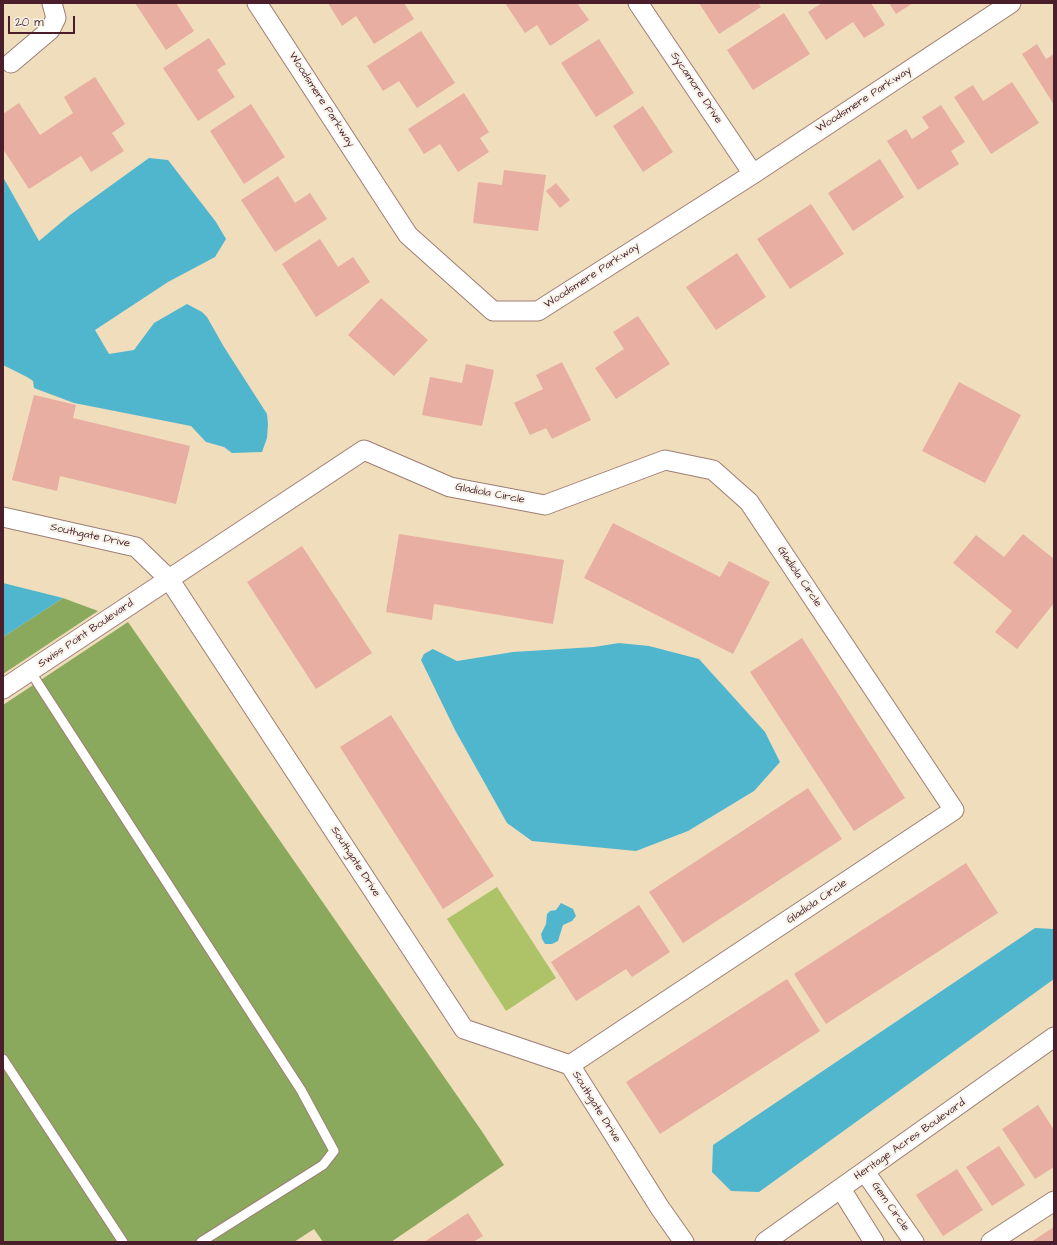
<!DOCTYPE html>
<style>
body{margin:0}
#map{position:relative;width:1057px;height:1245px;overflow:hidden;background:#f0ddbc;font-family:"Architects Daughter",sans-serif}
canvas{display:block}
.frame{position:absolute;inset:0;border:4px solid #4a1f2b;pointer-events:none}
.scale{position:absolute;left:8px;top:16px;width:67px;height:18px;box-sizing:border-box;border:2px solid #4a1f2b;border-top:0;padding-left:5px;font-size:12px;line-height:14px;white-space:nowrap;color:#4a1f2b;-webkit-text-stroke:3px #f7f3e8;paint-order:stroke}
</style>
<div id="map">
<canvas width="1057" height="1245"></canvas>
<div class="frame"></div>
<div class="scale">20 m</div>
</div>
<script>
const ctx = document.querySelector('canvas').getContext('2d');
ctx.lineJoin = 'round';
function fill(path, color) { ctx.fillStyle = color; ctx.fill(path, 'evenodd'); }
const shape = rows => new Path2D(rows.map(r => 'M' + r).join(''));
function stroke(path, color, width, dash) { ctx.strokeStyle = color; ctx.lineWidth = width; ctx.lineCap = dash ? 'butt' : 'round'; ctx.setLineDash(dash || []); ctx.stroke(path); }
function label(font, color, halo, rows, align = 'center') {
  ctx.font = font + ' "Architects Daughter",sans-serif'; ctx.lineWidth = 4; ctx.setLineDash([]); ctx.textBaseline = 'middle'; ctx.strokeStyle = halo; ctx.fillStyle = color; for (const [text, x, y, turn = 0] of rows) {
    ctx.save(); ctx.translate(x, y); ctx.rotate((+turn || 0) * Math.PI / 180); ctx.textAlign = isNaN(turn) ? turn : align; if (halo) ctx.strokeText(text, 0, 0); ctx.fillText(text, 0, 0); ctx.restore();
  }
}
fill(shape([
 [497,887,556,978,506,1011,447,919]
]), '#aec367');
fill(shape([
 [63,598,98,611,3,674,3,637],
 [128,622,481,1130,504,1165,391,1242,323,1242,314,1229,294,1242,3,1242,3,705]
]), '#8aa95c');
fill(shape([
 [149,158,168,160,216,222,226,239,215,257,168,282,95,330,109,354,134,350,154,323,187,304,202,312,207,317,224,347,267,414,268,424,267,438,262,452,232,453,224,447,206,442,191,426,74,403,34,388,33,381,27,377,3,365,3,177,39,241,70,215],
 [3,583,63,598,3,637],
 [619,643,649,646,699,659,765,732,780,762,754,791,688,831,636,851,532,841,507,823,455,730,421,660,424,654,433,649,457,661,513,652,594,647],
 [561,903,573,909,576,916,572,921,563,925,558,941,552,944,545,944,542,939,541,934,546,924,547,914,550,911,556,910],
 [1035,928,1054,929,1054,979,759,1192,731,1191,712,1172,713,1145]
]), '#50b6ce');
fill(shape([
 [135,3,176,3,194,31,166,50],
 [328,3,404,3,414,19,374,44,356,16,342,26],
 [505,3,577,3,589,20,550,46,537,25,525,33],
 [699,3,758,3,761,7,719,34],
 [822,3,871,3,885,25,864,38,853,22,826,40,808,12],
 [889,3,913,3,896,14],
 [784,13,810,54,753,90,727,50],
 [421,31,455,83,417,108,399,81,383,91,367,66],
 [209,38,226,64,217,70,235,97,198,121,163,68],
 [599,39,634,93,596,117,561,63],
 [1037,44,1046,59,1054,54,1054,105,1022,54],
 [95,77,125,124,112,133,124,151,91,172,81,156,29,189,3,149,3,114,19,103,40,135,73,113,64,97],
 [1012,82,1039,123,991,154,954,97,973,85,983,101],
 [464,93,489,132,480,138,489,152,458,172,440,144,424,154,408,129],
 [251,104,285,157,244,184,210,131],
 [941,105,965,142,951,151,959,164,918,190,887,141,906,129,912,139,929,128,922,117],
 [643,106,673,152,643,172,613,126],
 [880,159,904,197,853,231,828,193],
 [504,170,546,175,538,231,473,223,478,182,502,185],
 [278,176,295,203,310,193,327,219,275,252,241,200],
 [556,183,570,200,560,208,546,191],
 [811,204,844,254,790,289,757,239],
 [320,239,338,267,353,257,370,282,316,317,282,264],
 [737,253,766,297,716,330,686,287],
 [381,298,428,340,394,376,348,335],
 [638,316,670,364,616,399,595,368,624,349,613,332],
 [562,362,591,420,552,439,546,428,530,435,514,403,543,389,536,375],
 [466,364,494,370,482,426,422,415,430,377,462,383],
 [959,382,1021,415,985,483,922,451],
 [34,395,76,405,73,418,190,446,176,504,60,476,57,491,12,480],
 [613,523,720,577,729,561,770,582,733,654,584,578],
 [399,534,564,560,553,624,434,604,432,620,386,612],
 [1023,534,1054,559,1054,603,1017,649,995,632,1012,611,953,563,976,535,1004,557],
 [302,546,372,653,316,689,247,582],
 [802,638,905,798,854,831,750,672],
 [391,715,494,876,443,909,340,747],
 [808,788,842,839,683,943,649,892],
 [966,863,998,913,826,1024,794,974],
 [639,905,670,952,632,977,626,969,576,1001,551,962],
 [787,979,820,1031,660,1134,626,1082],
 [1038,1105,1054,1130,1054,1167,1035,1179,1002,1129],
 [999,1146,1025,1185,992,1206,966,1167],
 [957,1169,983,1210,943,1236,916,1195],
 [468,1213,483,1236,473,1242,424,1242],
 [1054,1227,1054,1242,1031,1242]
]), '#e7aea1');
const service = shape([
 [30,671,301,1090,334,1151,323,1165,201,1242],
 [3,1059,123,1242]
]);
const minor = shape([
 [257,3,408,235,493,311,538,311,753,174,1011,3],
 [638,3,753,174],
 [11,63,50,30,56,18,52,3],
 [3,517,136,547,169,579,464,1029,570,1065,660,1208,684,1242],
 [3,689,364,450,450,487,545,505,665,460,713,470,749,502,954,810,570,1065],
 [865,1172,914,1242],
 [841,1189,874,1242],
 [765,1242,1054,1037],
 [991,1242,1054,1201]
]);
stroke(service, '#9d7e74', 11);
stroke(minor, '#9d7e74', 21);
stroke(service, '#fff', 9);
stroke(minor, '#fff', 19);
label('11px', '#4a1f2b', '#f7f3e8', [
 ["Sycamore Drive",696,88,56],
 ["Woodsmere Parkway",321,100,57],
 ["Woodsmere Parkway",864,100,-33],
 ["Woodsmere Parkway",592,276,-33],
 ["Gladiola Circle",490,494,11],
 ["Southgate Drive",90,536,12],
 ["Gladiola Circle",799,577,56],
 ["Swiss Point Boulevard",86,634,-34],
 ["Southgate Drive",355,862,57],
 ["Gladiola Circle",817,902,-34],
 ["Southgate Drive",596,1107,58],
 ["Heritage Acres Boulevard",910,1140,-35],
 ["Gem Circle",890,1207,55]
]);
</script>
